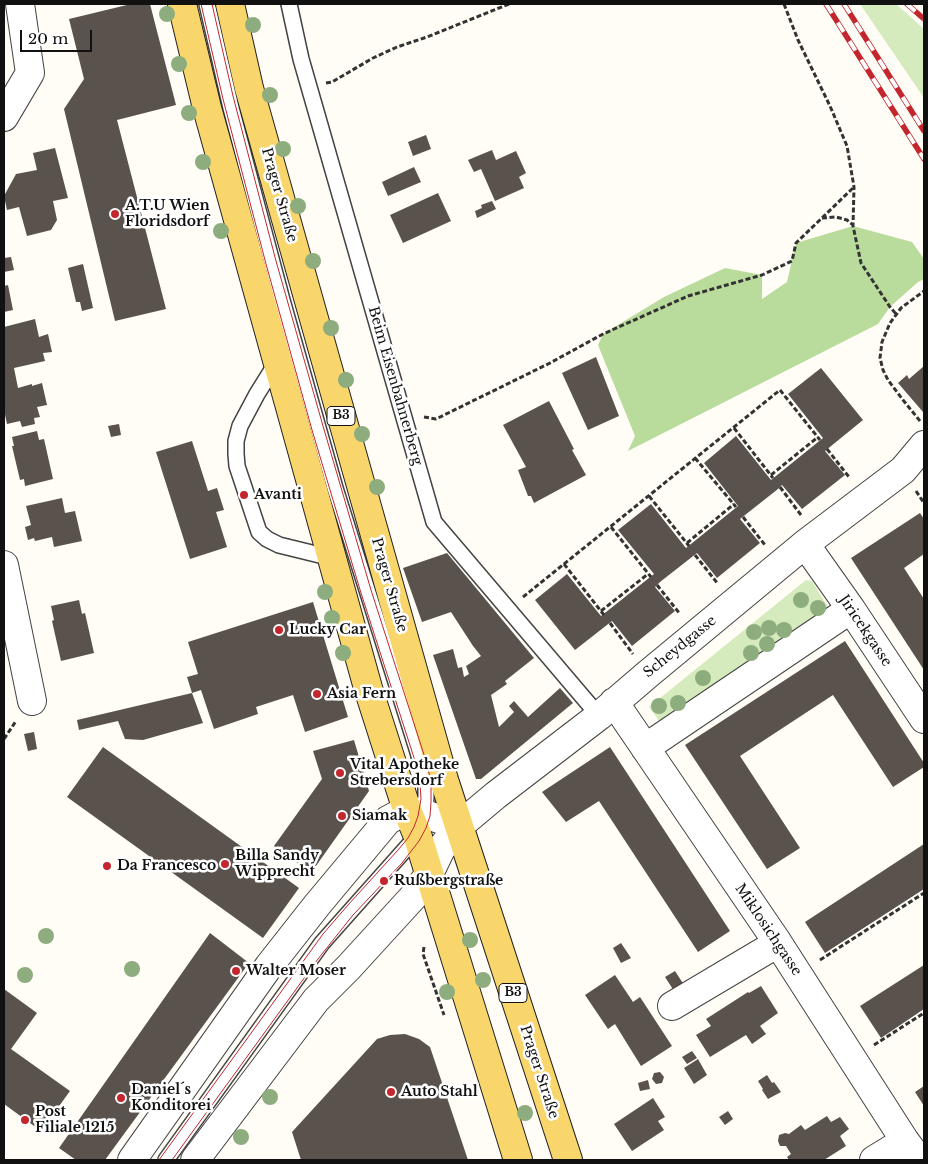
<!DOCTYPE html>
<meta charset="utf-8">
<style>
body{margin:0}
#map{position:relative;width:928px;height:1164px;overflow:hidden;background:#fffdf5;font-family:"Libre Baskerville",serif}
canvas{display:block}
.frame{position:absolute;inset:0;border:5px solid #111;pointer-events:none}
.scale{position:absolute;left:20px;top:30px;width:72px;height:22px;box-sizing:border-box;border:2px solid #111;border-top:0;padding-left:6px;font-size:15px;line-height:18px;white-space:nowrap;color:#111;-webkit-text-stroke:4px #fff;paint-order:stroke}
</style>
<div id="map">
<canvas width="928" height="1164"></canvas>
<div class="frame"></div>
<div class="scale">20 m</div>
</div>
<script>
const ctx = document.querySelector('canvas').getContext('2d');
ctx.lineJoin = 'round';
function fill(path, color) { ctx.fillStyle = color; ctx.fill(path, 'evenodd'); }
const shape = rows => new Path2D(rows.map(r => 'M' + r).join(''));
function stroke(path, color, width, dash) { ctx.strokeStyle = color; ctx.lineWidth = width; ctx.lineCap = dash ? 'butt' : 'round'; ctx.setLineDash(dash || []); ctx.stroke(path); }
function label(font, color, halo, rows, align = 'center') {
  ctx.font = font + ' "Libre Baskerville",serif'; ctx.lineWidth = 5; ctx.setLineDash([]); ctx.textBaseline = 'middle'; ctx.strokeStyle = halo; ctx.fillStyle = color; for (const [text, x, y, turn = 0] of rows) {
    ctx.save(); ctx.translate(x, y); ctx.rotate((+turn || 0) * Math.PI / 180); ctx.textAlign = isNaN(turn) ? turn : align; if (halo) ctx.strokeText(text, 0, 0); ctx.fillText(text, 0, 0); ctx.restore();
  }
}
fill(shape([
 [860,4,896,4,924,29,924,98],
 [806,580,812,581,831,612,660,722,649,707]
]), '#d5ebbd');
fill(shape([
 [853,226,912,242,924,259,924,279,918,282,890,307,878,324,628,451,635,436,598,345,603,334,664,297,725,268,762,275,762,299,787,282,796,243]
]), '#b9dc9c');
fill(shape([
 [131,4,150,4,176,105,117,120,166,309,115,321,64,109,84,79,69,19],
 [426,135,431,149,413,156,408,142],
 [55,148,68,198,53,201,57,220,51,230,27,236,19,207,7,210,4,196,16,174,37,170,33,153],
 [492,150,496,160,516,151,526,173,519,177,524,188,495,201,481,169,474,172,468,160],
 [414,167,421,182,388,196,382,182],
 [438,193,451,221,403,243,390,215],
 [492,201,496,209,477,218,475,211,482,208,481,205],
 [11,257,14,270,4,272,4,258],
 [83,264,93,308,82,311,80,302,76,302,68,268],
 [8,285,13,310,4,312,4,286],
 [35,319,39,337,48,334,52,352,43,353,45,361,14,368,18,388,32,384,32,386,42,383,47,405,37,407,40,417,34,418,35,424,22,427,20,421,7,424,4,410,4,327],
 [596,357,619,416,588,430,562,373],
 [924,366,924,410,923,412,898,383,907,375,909,379],
 [821,368,863,420,825,451,845,475,802,509,782,485,778,489,740,519,760,543,717,578,697,553,660,582,655,587,675,611,632,646,612,621,575,650,535,600,567,574,601,616,654,574,618,530,651,504,686,548,738,506,704,463,736,436,771,480,823,438,788,394],
 [549,401,574,449,572,450,586,475,534,503,531,496,528,496,518,470,526,467,503,425],
 [119,424,121,435,111,437,108,426],
 [37,431,39,440,44,439,53,479,25,486,24,479,20,480,12,446,14,446,12,437],
 [192,441,208,491,217,488,224,510,216,512,227,547,190,559,156,452],
 [62,498,65,513,75,511,82,541,54,547,52,537,35,541,34,538,28,540,25,527,31,525,26,506],
 [920,513,924,519,924,554,904,568,924,599,924,670,851,558],
 [447,553,534,658,505,681,507,684,491,695,499,727,514,712,509,706,514,701,528,717,560,688,573,703,481,779,476,779,433,655,453,649,458,668,462,667,464,677,469,674,466,666,481,656,473,646,451,612,422,622,403,568],
 [79,600,82,614,85,613,94,653,61,661,52,621,54,620,51,606],
 [313,602,348,717,305,732,293,695,256,707,258,714,214,729,201,690,192,693,187,677,198,674,188,642],
 [845,641,924,763,924,767,893,787,833,695,740,756,800,848,767,869,685,745],
 [192,693,203,723,143,740,125,739,118,721,79,730,77,720],
 [34,732,37,749,28,751,24,734],
 [354,740,369,791,311,873,274,846,322,779,313,751],
 [103,747,299,888,263,938,67,797],
 [610,747,730,931,698,952,599,801,566,822,542,792],
 [924,844,924,889,825,953,805,922],
 [210,933,249,963,105,1160,76,1160,59,1148],
 [621,943,631,958,621,963,613,948],
 [924,965,924,1009,881,1038,860,1006],
 [675,971,686,988,676,994,665,977],
 [615,975,633,1002,640,997,672,1046,641,1066,615,1024,608,1029,585,995],
 [761,986,778,1013,760,1026,766,1034,752,1044,746,1035,710,1057,696,1035,711,1026,706,1019,748,992,749,993],
 [4,989,37,1013,11,1049,70,1091,41,1131,4,1104],
 [405,1034,419,1039,430,1047,468,1160,301,1160,292,1132,377,1039,390,1035],
 [692,1051,697,1058,687,1064,682,1057],
 [698,1059,707,1075,694,1084,684,1068],
 [660,1072,664,1077,662,1083,656,1084,652,1079,654,1073],
 [767,1075,772,1083,774,1082,781,1092,768,1099,762,1090,763,1089,758,1081],
 [648,1080,650,1089,640,1091,638,1083],
 [924,1086,924,1106,915,1092],
 [653,1098,665,1117,658,1121,664,1130,632,1151,614,1124],
 [728,1111,733,1119,725,1125,719,1117],
 [827,1116,831,1122,840,1117,849,1129,840,1136,846,1146,824,1160,789,1160,787,1157,791,1154,786,1146,780,1146,778,1141,779,1135,785,1133,789,1134,801,1125,805,1130]
]), '#5a524d');
const service = shape([
 [289,4,301,59,434,522,599,716],
 [277,362,257,394,240,426,236,441,236,454,237,466,259,532,267,539,279,545,332,558],
 [166,1160,322,943,410,844,417,834,422,824,425,814,426,796,426,783,418,752,335,488,282,300,231,108,207,4]
]);
const minor = shape([
 [4,117,30,73,20,4],
 [805,544,851,609,924,719],
 [4,565,32,701],
 [614,702,778,943,905,1141,919,1160],
 [645,748,851,609],
 [459,826,496,795,599,716,648,674,805,544,903,470,924,445],
 [672,1006,778,943],
 [874,1160,905,1141]
]);
const tertiary = shape([
 [132,1160,269,966,317,905,388,820,407,810,419,812,459,826,441,849,429,874,413,897,349,967,316,1000,195,1160]
]);
const primary = shape([
 [182,4,207,108,368,688,407,810,417,834,518,1160],
 [230,4,249,88,444,780,568,1160]
]);
stroke(service, '#444', 18);
stroke(minor, '#444', 30);
stroke(tertiary, '#444', 30);
stroke(primary, '#222', 30);
stroke(shape([
 [784,4,798,40,830,106,847,146,854,187,853,226,861,263,890,307,896,314],
 [326,83,332,82,373,58,397,47,427,37,509,4],
 [822,218,836,217,847,220,853,225],
 [424,417,436,419,550,363,603,334,688,296,762,275,792,261,796,243,854,187],
 [920,421,903,400,888,380,883,370,880,358,882,342,890,323,901,308,924,291],
 [734,428,773,478],
 [827,449,849,477],
 [695,458,736,507],
 [771,475,818,437],
 [780,487,801,515],
 [916,491,924,503],
 [649,496,689,546],
 [743,517,765,545],
 [611,527,651,577],
 [687,543,734,504],
 [695,555,718,584],
 [564,564,604,615],
 [657,585,680,614],
 [523,597,780,390,820,440],
 [601,611,648,574],
 [610,623,633,654],
 [4,739,16,721],
 [424,947,423,954,444,1015],
 [820,960,924,893],
 [874,1045,924,1013]
]), '#333', 3, [5, 2.5]);
stroke(service, '#fff', 15);
stroke(minor, '#fff', 28);
stroke(tertiary, '#fff', 28);
stroke(primary, '#f9d66b', 28);
stroke(shape([
 [159,1160,323,934,348,905,398,850,408,838,414,827,418,816,421,799,420,784,416,764,361,593,312,430,266,264,223,99,201,4],
 [172,1160,318,959,353,915,402,863,419,841,426,828,430,816,431,802,431,782,427,764,371,590,323,426,276,261,233,96,212,4]
]), '#c4262e', 1);
const rail = shape([
 [826,4,924,159],
 [844,4,924,131],
 [907,4,924,19]
]);
stroke(rail, '#c4262e', 5.5);
stroke(rail, '#fff', 4, [11]);
ctx.fillStyle = '#8dad7f';
for (const [x, y] of [
 [167,14],
 [253,25],
 [179,64],
 [270,95],
 [189,113],
 [283,149],
 [203,162],
 [298,206],
 [221,231],
 [313,261],
 [331,328],
 [346,380],
 [362,434],
 [377,487],
 [325,592],
 [801,600],
 [818,608],
 [332,618],
 [769,628],
 [784,630],
 [754,632],
 [767,644],
 [343,653],
 [751,653],
 [703,678],
 [678,703],
 [659,706],
 [46,936],
 [470,940],
 [132,969],
 [25,975],
 [483,980],
 [447,992],
 [270,1097],
 [525,1113],
 [241,1137]
]) { ctx.beginPath(); ctx.arc(x, y, 8, 0, 2 * Math.PI); ctx.fill(); }
for (const [x, y, r, color] of [
 [115,214,5,"#c4262e"],
 [244,495,5,"#c4262e"],
 [279,630,5,"#c4262e"],
 [317,694,5,"#c4262e"],
 [340,773,5,"#c4262e"],
 [342,816,5,"#c4262e"],
 [225,864,5,"#c4262e"],
 [107,866,5,"#c4262e"],
 [384,881,5,"#c4262e"],
 [236,971,5,"#c4262e"],
 [391,1092,5,"#c4262e"],
 [121,1098,5,"#c4262e"],
 [25,1120,5,"#c4262e"]
]) { const dot = new Path2D(); dot.arc(x, y, r, 0, 2 * Math.PI); ctx.fillStyle = color; ctx.fill(dot); stroke(dot, '#fff', 2); }
for (const [x, y, w] of [
 [341,416,28],
 [513,993,28]
]) { const box = new Path2D(); box.roundRect(x - w / 2, y - 9.5, w, 19, 4); ctx.fillStyle = '#fff'; ctx.fill(box); stroke(box, '#111', 1); }
label('bold 12px', '#111', null, [
 ["B3",341,416],
 ["B3",513,993]
]);
label('14px', '#111', '#fff', [
 ["Prager Straße",279,195,74],
 ["Beim Eisenbahnerberg",395,386,74],
 ["Prager Straße",389,585,74],
 ["Jiricekgasse",865,631,56],
 ["Scheydgasse",680,647,-39],
 ["Miklosichgasse",768,930,56],
 ["Prager Straße",539,1072,72]
]);
label('bold 14px', '#111', '#fff', [
 ["A.T.U Wien",125,206],
 ["Floridsdorf",125,222],
 ["Avanti",254,495],
 ["Lucky Car",289,630],
 ["Asia Fern",327,694],
 ["Vital Apotheke",350,765],
 ["Strebersdorf",350,781],
 ["Siamak",352,816],
 ["Billa Sandy",235,856],
 ["Wipprecht",235,872],
 ["Da Francesco",117,866],
 ["Rußbergstraße",394,881],
 ["Walter Moser",246,971],
 ["Daniel´s",131,1090],
 ["Konditorei",131,1106],
 ["Auto Stahl",401,1092],
 ["Post",35,1112],
 ["Filiale 1215",35,1128]
], 'left');
</script>
